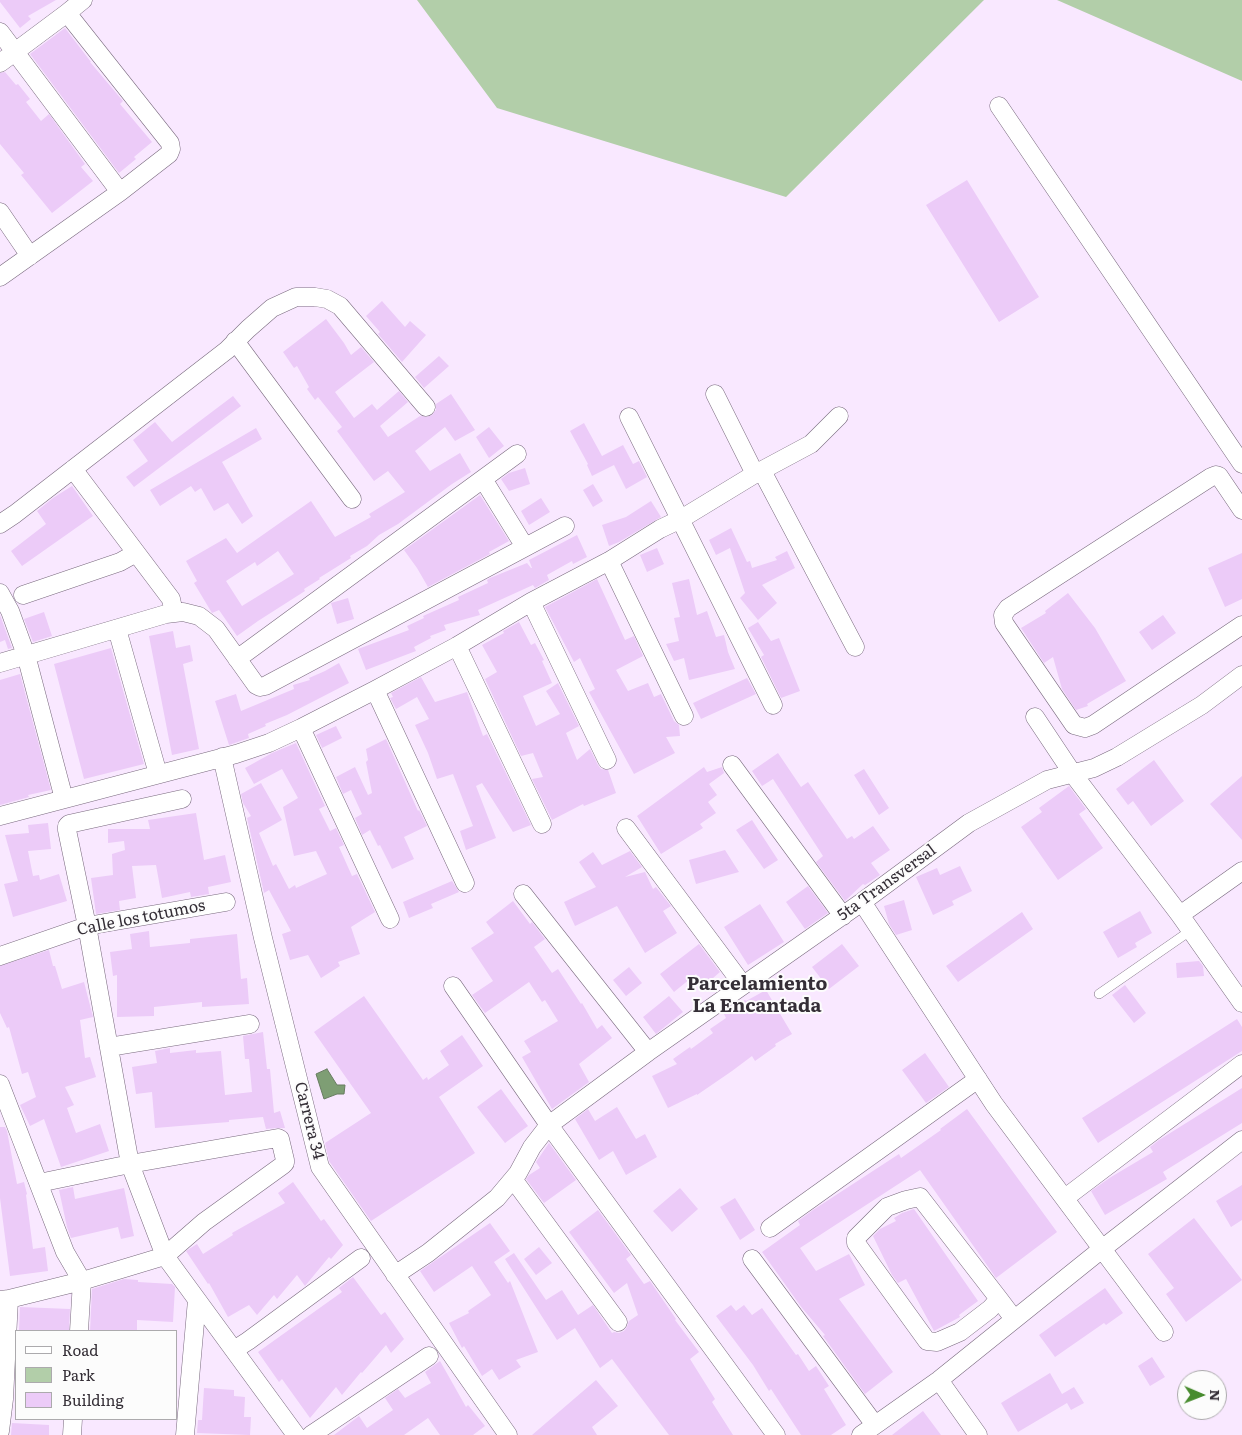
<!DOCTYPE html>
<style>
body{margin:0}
#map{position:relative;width:1242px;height:1435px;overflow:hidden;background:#f9e8ff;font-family:Literata,serif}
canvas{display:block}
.legend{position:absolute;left:15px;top:1330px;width:162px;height:90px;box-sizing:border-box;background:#fcfcfc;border:1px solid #acaaad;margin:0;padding:6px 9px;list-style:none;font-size:15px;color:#342e36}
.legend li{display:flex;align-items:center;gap:10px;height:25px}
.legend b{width:25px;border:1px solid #acaaad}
.north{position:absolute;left:1177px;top:1370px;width:50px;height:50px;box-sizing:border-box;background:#fcfcfc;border:1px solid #acaaad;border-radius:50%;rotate:91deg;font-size:14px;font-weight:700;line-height:20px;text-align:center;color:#342e36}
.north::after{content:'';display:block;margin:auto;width:18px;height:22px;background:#488c2f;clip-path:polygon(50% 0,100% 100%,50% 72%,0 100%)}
</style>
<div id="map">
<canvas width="1242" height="1435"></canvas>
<ul class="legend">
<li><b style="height:6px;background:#fff"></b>Road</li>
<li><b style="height:14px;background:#b2cea9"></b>Park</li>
<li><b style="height:14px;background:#eccbf8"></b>Building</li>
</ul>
<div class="north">N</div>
</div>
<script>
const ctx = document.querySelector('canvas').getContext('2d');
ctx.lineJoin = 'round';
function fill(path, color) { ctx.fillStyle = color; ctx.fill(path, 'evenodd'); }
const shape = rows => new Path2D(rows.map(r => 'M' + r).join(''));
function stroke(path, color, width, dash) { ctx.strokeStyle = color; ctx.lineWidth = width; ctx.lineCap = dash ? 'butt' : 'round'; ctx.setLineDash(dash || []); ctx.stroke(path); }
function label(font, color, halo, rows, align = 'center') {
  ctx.font = font + ' Literata,serif'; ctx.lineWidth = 4; ctx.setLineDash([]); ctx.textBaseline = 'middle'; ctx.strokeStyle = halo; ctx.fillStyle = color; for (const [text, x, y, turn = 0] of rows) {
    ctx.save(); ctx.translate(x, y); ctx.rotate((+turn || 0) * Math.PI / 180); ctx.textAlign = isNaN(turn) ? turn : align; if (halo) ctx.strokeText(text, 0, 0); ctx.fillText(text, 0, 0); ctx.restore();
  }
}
fill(shape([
 [417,0,984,0,786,197,497,108],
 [1057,0,1242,0,1242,81]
]), '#b2cea9');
const water = shape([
 [327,1069,337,1085,345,1085,344,1094,337,1094,324,1099,316,1074,327,1069]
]);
fill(water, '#7e9e74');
stroke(water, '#687c61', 1);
fill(shape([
 [0,0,56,0,28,16,31,19,20,28,0,2],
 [65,28,91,62,90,62,123,101,120,104,152,142,134,157,136,159,119,173,30,54],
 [5,72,16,85,18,84,30,99,26,102,41,121,49,114,85,164,81,167,93,181,52,213,21,175,24,173,0,144,0,73],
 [967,180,1039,297,999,322,926,205],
 [382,301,405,327,410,321,426,335,402,362,378,334,380,332,366,316],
 [326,319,344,343,351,355,361,347,374,362,335,392,354,418,372,404,377,410,399,391,408,402,380,426,388,437,420,416,427,417,432,415,436,410,436,404,451,394,475,430,455,441,445,427,415,451,430,471,460,453,471,472,452,484,398,524,379,535,367,546,350,556,351,558,319,578,320,579,304,589,305,591,258,621,237,636,219,610,212,613,194,583,197,581,186,561,226,538,237,553,311,501,335,537,371,517,369,514,405,492,388,471,374,481,337,431,342,427,318,397,315,400,307,389,309,387,297,366,294,368,283,352],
 [278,551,294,574,242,606,226,581,255,562,257,566],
 [439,356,449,366,424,388,415,377],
 [233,396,241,406,134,487,126,477,148,461,133,440,155,422,172,442],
 [584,423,602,456,623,445,633,464,639,461,647,477,626,489,614,465,592,476,587,465,588,464,570,431],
 [489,427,504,446,489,458,476,437],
 [256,428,262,439,222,462,253,516,242,524,228,503,214,511,201,488,195,492,191,486,160,506,150,490],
 [525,468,530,484,509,491,501,479,509,473],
 [593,484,603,501,593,507,583,490],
 [72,486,93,516,22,566,11,551,46,524,37,511,53,498],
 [480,495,509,541,489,552,490,554,428,587,417,568,404,550],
 [541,498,550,512,529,525,521,511],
 [651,501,661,517,619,542,609,546,602,525,626,517],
 [731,528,747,562,750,561,752,568,777,560,775,557,787,551,795,568,762,585,777,603,758,620,740,598,745,593,730,548,716,555,709,540],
 [577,535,587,557,573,564,572,561,547,575,549,580,535,588,533,585,478,610,480,615,444,625,446,630,430,636,431,638,414,647,416,651,366,670,358,649,409,630,407,626,424,618,423,616,459,600,458,597,488,583,487,580,490,578,527,563,531,568,532,568,529,560],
 [657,548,664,564,647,572,640,555],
 [1242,553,1242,599,1225,607,1208,568],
 [597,579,625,640,634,636,643,656,616,670,628,691,648,683,654,697,661,694,674,721,679,725,680,736,666,737,675,753,634,774,589,692,595,689,580,658,574,662,545,607],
 [689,579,697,615,707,611,716,637,724,635,728,652,735,669,689,680,684,658,674,661,666,644,679,641,674,618,680,617,672,583],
 [1068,593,1095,628,1126,681,1087,704,1088,706,1076,710,1062,689,1053,657,1044,663,1021,628,1046,613,1045,611],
 [348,598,354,619,337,624,331,603],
 [44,612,52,636,33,642,24,619],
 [0,615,12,648,8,649,5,640,0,642],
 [1163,615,1176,633,1152,650,1139,632],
 [519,622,531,645,535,643,544,660,542,661,552,683,523,696,536,726,560,714,546,691,558,683,579,726,566,733,577,760,590,749,598,765,601,769,608,770,616,793,584,806,583,804,552,820,532,779,543,777,533,753,521,756,485,679,497,672,482,645,504,633,503,631],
 [758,622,771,641,779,638,800,691,781,698,761,657,764,655,748,628],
 [173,631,176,648,190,645,193,661,183,664,199,749,172,755,149,636],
 [111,648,144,764,84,779,54,664],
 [339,663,349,683,287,715,265,724,266,726,248,734,249,738,229,745,215,701,236,694,241,711,294,689,293,685,310,680,309,678,325,671],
 [20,674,51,790,28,795,29,797,0,805,0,680],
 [421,677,435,702,467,692,483,736,487,734,531,825,513,832,482,783,476,786,496,838,466,850,460,831,473,826,453,774,437,779,428,753,415,725,429,719,417,697,396,709,390,698,393,697,391,693],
 [747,678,756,694,701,719,693,703],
 [336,726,342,738,322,748,324,752,316,735],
 [386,739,418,811,419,810,427,826,404,837,414,859,392,869,380,845,378,846,370,830,362,835,355,818,362,814,351,790,343,794,336,777,355,767,368,795,372,793,366,762,368,760,366,749],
 [296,743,325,806,319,809,330,831,336,828,344,845,339,847,352,876,357,874,375,912,351,927,360,954,338,962,340,966,321,978,308,955,290,960,282,934,291,931,269,890,264,893,247,818,251,816,243,803,241,794,261,783,282,820,259,833,273,866,276,864,289,889,295,885,296,888,327,874,316,851,294,856,283,807,298,798,282,769,254,784,245,768,272,753],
 [778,753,801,787,808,782,847,839,852,836,854,839,873,826,890,850,871,863,880,875,865,885,863,884,845,901,816,862,823,856,773,779,762,786,752,771],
 [1154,760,1184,801,1151,826,1133,801,1128,805,1116,789],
 [704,767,707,772,722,767,724,773,709,784,717,795,708,802,716,813,700,824,703,828,661,854,637,816],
 [864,769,889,808,879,815,854,775],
 [1242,776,1242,840,1210,804],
 [1069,786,1086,809,1079,814,1103,848,1058,880,1021,827,1042,812,1039,808],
 [196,813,204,860,225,855,231,882,208,887,209,894,191,897,190,892,162,898,156,865,132,866,136,898,119,901,120,910,96,914,91,878,113,875,112,854,125,850,124,841,108,843,108,829,150,829,148,820],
 [752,820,778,860,764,869,736,830],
 [48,823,51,849,28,851,33,876,39,875,40,880,59,874,67,901,13,917,4,884,18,881,5,835,29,833,28,825],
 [725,850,739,872,696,884,689,860],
 [630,851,642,867,625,877,645,872,653,889,656,887,671,906,663,911,677,933,645,953,617,906,575,926,564,902,596,887,579,862,593,852,602,865],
 [960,866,972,891,952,901,954,905,933,915,916,877,937,868,940,875],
 [452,881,459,892,431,904,433,908,409,918,403,902],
 [808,886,828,913,805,929,786,902],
 [904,900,912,930,896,935,889,924,884,906],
 [513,901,530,924,532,922,545,939,534,947,552,973,558,969,581,1004,582,1003,597,1029,602,1025,612,1038,579,1064,589,1082,552,1109,522,1057,531,1052,524,1041,558,1021,545,1000,542,1002,529,982,485,1013,472,995,493,981,471,948,494,933,486,922],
 [760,904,784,942,748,965,724,927],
 [1140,911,1152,933,1135,943,1137,947,1118,958,1103,932],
 [1022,912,1033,929,958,982,946,966],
 [149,931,150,947,190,943,190,939,237,934,241,979,247,978,249,1004,202,1007,202,1002,154,1007,154,1016,117,1017,117,975,113,976,110,952,132,949,130,934],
 [699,944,720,972,705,985,696,974,674,992,660,974],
 [842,944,859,966,829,989,812,967],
 [49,950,53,966,55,966,62,989,84,982,93,1017,80,1020,85,1058,90,1057,96,1077,65,1087,74,1105,67,1108,76,1133,100,1124,109,1151,61,1167,44,1119,30,1126,20,1105,36,1097,28,1072,22,1074,9,1027,7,1028,0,1013,0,966],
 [1199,961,1203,966,1204,976,1177,978,1176,963],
 [629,967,642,983,626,996,613,980],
 [1125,985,1146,1013,1134,1023,1112,995],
 [766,990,792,1034,775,1044,776,1046,755,1061,752,1056,732,1071,697,1095,697,1094,668,1108,652,1076,677,1064,673,1059,690,1047,691,1049,713,1033,710,1029,726,1018,724,1014,745,1000,746,1001],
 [364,996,423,1080,427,1077,428,1080,449,1065,440,1051,462,1035,483,1066,439,1097,475,1153,371,1221,329,1161,325,1143,371,1113,314,1032],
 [669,996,683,1012,656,1034,643,1017],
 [1237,1019,1242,1027,1242,1051,1098,1143,1082,1118],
 [263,1032,267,1069,270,1069,274,1113,280,1111,285,1128,276,1128,266,1129,263,1117,229,1120,229,1122,155,1128,152,1092,136,1094,132,1067,157,1063,155,1051,170,1048,170,1053,196,1050,196,1053,221,1051,225,1095,252,1092,249,1059,245,1059,243,1036],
 [925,1053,949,1087,926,1103,902,1070],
 [1242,1088,1242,1123,1163,1172,1167,1179,1105,1215,1091,1191,1111,1177,1153,1152,1150,1147,1159,1140],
 [501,1089,528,1126,505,1143,477,1107],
 [617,1107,636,1139,645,1134,657,1157,626,1175,613,1151,599,1160,575,1119,588,1109,595,1121],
 [967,1109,1057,1232,996,1278,920,1170,800,1248,816,1271,849,1254,865,1285,839,1299,893,1372,865,1394,823,1336,825,1335,802,1308,762,1252,800,1225,798,1221,813,1210,899,1154,901,1158,941,1130,940,1129],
 [0,1127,5,1127,7,1131,17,1184,24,1182,27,1194,26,1195,33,1249,45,1247,48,1271,10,1276,0,1198],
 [549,1143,576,1180,544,1203,526,1179,529,1175,540,1168,536,1162],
 [293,1182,321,1221,324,1219,343,1245,331,1259,329,1257,305,1286,297,1275,277,1299,274,1295,257,1315,249,1305,228,1317,209,1283,208,1284,186,1251,197,1244,203,1254,233,1235,232,1233,285,1203,278,1193],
 [1242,1185,1242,1220,1231,1227,1216,1201],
 [73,1187,75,1199,124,1188,134,1236,121,1239,118,1227,71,1238,67,1227,59,1190],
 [680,1188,698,1209,672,1232,653,1211],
 [735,1198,755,1230,740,1240,720,1207],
 [914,1209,978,1301,959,1315,960,1317,934,1331,906,1279,898,1283,892,1275,873,1236,880,1229,896,1221,894,1218,902,1213],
 [598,1210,631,1255,626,1259,644,1284,650,1281,676,1319,675,1320,699,1352,690,1359,715,1399,712,1402,733,1435,669,1435,612,1359,600,1368,575,1328,557,1340,505,1259,514,1253,546,1300,562,1290,578,1315,593,1305,612,1333,614,1332,619,1333,624,1331,627,1327,629,1321,638,1315,627,1283,614,1293,569,1232],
 [1194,1218,1242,1280,1186,1322,1166,1294,1174,1288,1148,1254],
 [490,1223,510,1251,494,1262,508,1283,510,1281,538,1352,516,1360,521,1367,499,1380,492,1369,482,1376,464,1346,462,1348,449,1323,469,1313,468,1311,491,1295,472,1266,434,1292,420,1271],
 [539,1247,552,1263,536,1275,524,1259],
 [353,1277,381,1315,385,1312,404,1339,391,1353,386,1345,362,1373,361,1372,342,1395,336,1387,310,1418,282,1379,279,1382,258,1352,342,1292,339,1288],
 [124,1279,138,1280,138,1282,172,1284,175,1287,173,1322,137,1320,137,1331,90,1331,92,1289],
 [1105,1288,1123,1313,1106,1325,1104,1323,1055,1357,1039,1335],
 [731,1305,736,1311,744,1305,752,1315,762,1308,796,1355,798,1354,809,1371,816,1366,829,1386,824,1389,846,1425,831,1435,801,1435,771,1389,769,1391,753,1365,716,1316],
 [20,1307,70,1309,69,1331,19,1330],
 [1152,1357,1165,1377,1150,1386,1138,1366],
 [440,1361,466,1407,468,1405,485,1426,473,1435,440,1435,428,1418,404,1435,334,1435,359,1416,367,1428,393,1410,385,1398,398,1389,405,1398,431,1383,425,1372],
 [1050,1373,1062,1394,1074,1387,1084,1403,1071,1410,1067,1403,1018,1432,1001,1403],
 [596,1380,618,1406,592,1427,597,1435,532,1435],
 [204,1388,234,1390,234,1396,245,1397,244,1417,251,1417,250,1435,197,1433,198,1420,202,1420],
 [923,1411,941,1435,892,1435],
 [12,1423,49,1425,49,1435,11,1435]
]), '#eccbf8');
const service = shape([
 [1099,994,1190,931]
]);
const minor = shape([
 [0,32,120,192],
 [0,63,67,13],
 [999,106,1242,464],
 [0,212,30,256],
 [0,277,120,192,169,154,171,149,170,143,67,13,83,0],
 [235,341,352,499],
 [715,394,755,474],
 [629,417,773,705],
 [73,469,171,599,174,613],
 [762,471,855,647],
 [483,479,525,547],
 [1242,510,1219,476,1216,475,1211,477,1008,608,1003,615,1004,623,1074,725,1085,728,1093,725,1242,625],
 [0,524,15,514,227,350,248,329,272,308,296,297,315,297,327,299,340,306,426,407],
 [609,561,684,716],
 [0,593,10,611,26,655,64,799],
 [23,595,120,562,136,553],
 [531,602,607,760],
 [117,629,158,774],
 [457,646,542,824],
 [237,659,517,454],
 [0,663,166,614,183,612,199,616,216,629,256,685,260,687,265,686,565,526],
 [375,690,465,883],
 [1035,717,1073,774,1180,915,1242,1003],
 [301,728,390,919],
 [222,757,263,938,320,1167,508,1435],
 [732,765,843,916],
 [182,799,69,824,67,826,67,830,87,926,130,1164,165,1256,296,1435],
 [0,816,236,754,269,743,301,728,375,690,457,646,531,602,609,561,660,529,681,519,755,474,811,444,839,416],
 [626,828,743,985],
 [523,894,648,1052],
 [862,902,994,1104,1164,1332],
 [1180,915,1242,871],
 [0,956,87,926,226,902],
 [453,986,549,1125,776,1435],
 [109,1047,250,1024],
 [0,1084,65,1252,82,1281,79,1331],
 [513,1179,618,1322],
 [1065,1198,1242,1064],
 [770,1228,978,1079],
 [752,1259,875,1425],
 [395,1275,428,1253,497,1198,518,1173,532,1147,549,1125,648,1052,862,902,969,823,1047,780,1094,768,1117,757,1202,705,1242,675],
 [999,1299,990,1309,960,1332,937,1342,927,1341,856,1243,856,1238,887,1207,906,1200,920,1197,999,1299,1014,1319],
 [0,1300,9,1299,82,1281,165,1256,204,1222,283,1165,285,1163,285,1160,280,1139,278,1138,130,1164,39,1183],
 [234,1350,248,1341,361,1258],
 [939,1380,978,1435],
 [0,1431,4,1399,9,1299],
 [72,1435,73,1419],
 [185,1435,197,1300],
 [311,1435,429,1356],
 [861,1435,939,1380,1102,1249,1242,1140]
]);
stroke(service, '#796a7e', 10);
stroke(minor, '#796a7e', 19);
stroke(service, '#fff', 9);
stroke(minor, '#fff', 18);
label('16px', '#342e36', '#fcfcfc', [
 ["5ta Transversal",887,883,-36],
 ["Calle los totumos",141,918,-11],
 ["Carrera 34",309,1121,76]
]);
label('bold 19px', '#342e36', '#fcfcfc', [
 ["Parcelamiento",757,984],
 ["La Encantada",757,1006]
]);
</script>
